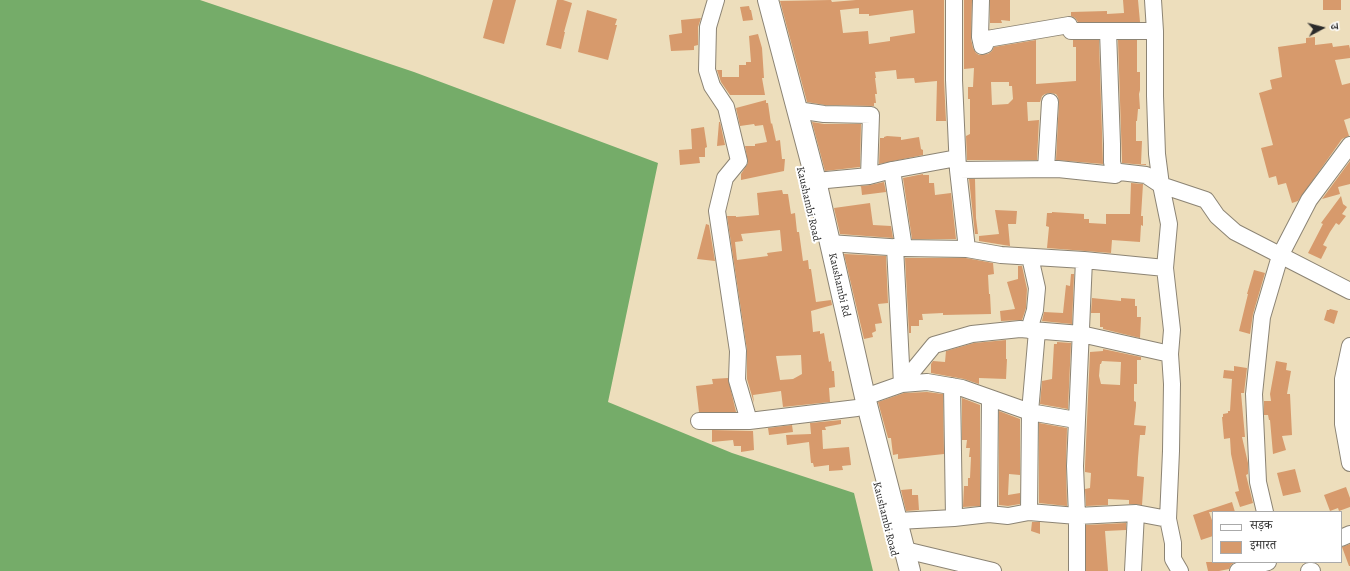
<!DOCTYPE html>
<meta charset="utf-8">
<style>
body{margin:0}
#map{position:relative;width:1350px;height:571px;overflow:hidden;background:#eddebc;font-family:Alegreya,"Noto Serif Devanagari",serif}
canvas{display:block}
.legend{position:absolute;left:1212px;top:511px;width:130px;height:52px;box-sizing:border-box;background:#fff;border:1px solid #aaa;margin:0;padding:5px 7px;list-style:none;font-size:12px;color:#2b2b2b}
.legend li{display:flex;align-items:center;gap:8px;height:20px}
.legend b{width:20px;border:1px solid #aaa}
.north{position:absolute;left:1302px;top:8px;width:40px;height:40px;-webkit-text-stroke:3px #fff;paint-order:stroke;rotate:83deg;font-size:11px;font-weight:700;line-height:16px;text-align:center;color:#2b2b2b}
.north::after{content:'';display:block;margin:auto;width:14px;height:18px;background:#2b2b2b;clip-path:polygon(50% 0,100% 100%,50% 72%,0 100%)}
</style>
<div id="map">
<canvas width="1350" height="571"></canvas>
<ul class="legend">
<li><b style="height:5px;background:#fff"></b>सड़क</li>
<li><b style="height:11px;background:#d79a6c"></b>इमारत</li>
</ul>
<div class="north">उ</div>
</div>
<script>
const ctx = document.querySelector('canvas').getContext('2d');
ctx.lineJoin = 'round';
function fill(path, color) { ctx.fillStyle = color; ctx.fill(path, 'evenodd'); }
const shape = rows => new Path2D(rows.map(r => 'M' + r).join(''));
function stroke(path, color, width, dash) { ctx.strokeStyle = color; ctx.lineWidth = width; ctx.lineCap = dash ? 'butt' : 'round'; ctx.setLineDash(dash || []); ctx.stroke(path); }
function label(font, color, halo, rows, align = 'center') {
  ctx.font = font + ' Alegreya,serif'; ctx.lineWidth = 4; ctx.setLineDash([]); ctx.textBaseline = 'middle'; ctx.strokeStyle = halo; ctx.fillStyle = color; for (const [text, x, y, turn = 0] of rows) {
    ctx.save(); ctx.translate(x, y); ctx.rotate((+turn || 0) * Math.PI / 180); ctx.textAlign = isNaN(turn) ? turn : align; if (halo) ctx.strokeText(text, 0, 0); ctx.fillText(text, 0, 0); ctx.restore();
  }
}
fill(shape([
 [0,0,200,0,414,72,658,163,608,402,732,453,854,493,873,571,0,571]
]), '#75ac69');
fill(shape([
 [493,0,516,0,504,44,483,38],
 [557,0,563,0,572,3,564,32,565,32,561,49,546,45],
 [831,0,832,2,856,0,944,0,944,80,946,121,936,121,937,81,915,83,914,78,897,79,896,70,875,72,876,78,875,78,877,94,875,94,876,103,874,103,874,106,825,105,807,102,780,1],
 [859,8,859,14,869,14,869,16,913,10,915,33,890,37,890,41,869,44,868,31,843,33,840,10],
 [964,0,972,0,971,39,973,48,976,53,979,55,988,54,992,51,994,47,1036,40,1036,84,1076,81,1076,47,1073,47,1073,40,1099,40,1103,164,1056,160,1059,102,1058,97,1056,94,1050,93,1045,94,1042,96,1040,102,1027,102,1028,121,1039,120,1037,160,967,160,966,136,970,134,970,99,968,99,968,87,973,87,974,68,964,69],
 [991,82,1009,82,1009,86,1012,86,1013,99,1008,104,992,105],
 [990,0,1010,0,1010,21,1001,20,1002,23,990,23],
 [1123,0,1138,0,1140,22,1078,22,1075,18,1071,16,1071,12,1107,11,1107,14,1124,13],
 [1323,0,1341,0,1341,10,1323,10],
 [749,6,750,10,751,10,753,20,743,21,740,7],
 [587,10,617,19,615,25,617,25,608,60,578,52],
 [701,18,698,27,698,45,694,46,694,50,671,51,669,35,682,33,681,20],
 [758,34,762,48,764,78,762,78,765,95,730,95,721,82,717,70,722,70,722,77,739,77,739,65,746,65,746,62,751,62,749,36],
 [1315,37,1315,45,1332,43,1333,47,1349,45,1350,49,1350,58,1335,60,1342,85,1350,83,1350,118,1344,120,1349,136,1342,139,1298,201,1292,203,1286,183,1278,185,1276,176,1269,178,1261,148,1273,145,1259,93,1272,89,1270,80,1282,77,1278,47,1306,43,1306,38],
 [1118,40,1137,40,1137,72,1140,72,1140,90,1139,94,1140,109,1138,109,1137,121,1136,121,1136,141,1142,141,1141,164,1146,164,1146,165,1122,163,1122,161],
 [766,100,766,103,768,103,771,124,772,123,776,141,780,140,782,159,785,159,784,171,741,180,741,174,748,163,745,146,755,146,755,144,767,142,763,125,755,126,754,124,740,126,736,108],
 [719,122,720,122,725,145,717,146],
 [812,122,824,124,861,124,860,167,825,171],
 [704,127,707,147,705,148,705,157,699,157,700,163,680,165,679,150,692,149,691,129],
 [887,136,901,137,901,140,919,137,921,149,923,150,923,155,879,164,880,138,884,138,884,137],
 [1350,161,1350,184,1338,187,1340,194,1322,199],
 [923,174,923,175,929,175,929,183,934,183,935,195,951,193,956,239,912,239,903,178],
 [969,179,975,179,976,218,978,234,975,234],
 [884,182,886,192,862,195,861,186,853,187,870,185],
 [1131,183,1143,184,1141,216,1143,216,1143,226,1141,225,1140,242,1112,240,1111,253,1047,248,1049,227,1046,226,1047,213,1052,213,1052,212,1084,214,1084,219,1089,219,1089,223,1106,224,1106,214,1130,214],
 [782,190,783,194,788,194,791,214,795,213,797,232,799,232,803,261,808,260,809,269,811,269,816,302,831,300,832,305,811,311,813,332,820,331,820,334,824,333,829,362,831,361,832,371,834,371,835,387,829,388,830,402,783,407,781,391,753,395,754,403,747,379,747,350,727,216,736,216,736,217,759,215,757,193],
 [780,230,782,251,767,253,768,256,737,260,735,242,743,241,741,234],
 [801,355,802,374,793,379,780,380,776,356],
 [1341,196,1343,204,1347,207,1342,214,1346,216,1339,225,1336,223,1330,232,1323,245,1327,247,1321,259,1308,253,1323,224,1321,223],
 [870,203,873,225,891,226,893,238,840,234,834,208],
 [995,210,1017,211,1016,224,1008,224,1010,246,979,241,979,236,999,234],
 [706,224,709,225,715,261,697,259],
 [844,254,886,256,888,303,878,304,882,323,875,324,876,331,872,333,873,337,864,339],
 [905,258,966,258,993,263,994,274,988,275,989,294,990,294,991,314,943,315,943,313,922,314,923,320,919,320,919,326,911,326,911,333,909,333],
 [1018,266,1022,266,1027,289,1026,308,1022,320,1001,321,1000,311,1015,309,1007,282,1018,279],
 [1254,270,1265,273,1253,314,1250,334,1239,331,1248,294,1247,294],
 [1071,274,1074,274,1072,324,1042,321,1044,312,1063,313,1066,285,1070,286],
 [1092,298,1121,301,1121,298,1135,299,1135,306,1137,306,1137,317,1141,317,1140,338,1103,329,1103,327,1100,327,1100,313,1091,313],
 [1330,309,1338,311,1334,324,1324,320,1327,310,1329,310],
 [1006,340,1006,359,1007,359,1006,379,979,378,979,384,964,379,931,373,931,364,933,361,945,362,946,351,974,343],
 [1057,342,1071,343,1068,409,1040,404,1042,381,1052,379,1054,344,1057,344],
 [1103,349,1141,357,1141,360,1137,360,1137,384,1134,384,1134,401,1136,402,1136,406,1134,425,1146,426,1145,435,1140,435,1138,458,1137,476,1144,477,1142,505,1129,504,1129,500,1108,499,1108,505,1086,506,1085,489,1090,488,1091,473,1085,472,1085,466,1090,352,1103,351],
 [1102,361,1121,362,1120,385,1101,384,1099,376,1100,364,1101,364],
 [1276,361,1287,363,1286,370,1291,371,1287,394,1290,394,1292,435,1282,436,1286,450,1273,454,1270,420,1269,420,1268,415,1264,415,1264,401,1271,401,1270,394],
 [1234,366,1247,368,1244,393,1241,393,1245,437,1242,437,1248,463,1248,474,1246,475,1253,503,1240,507,1235,492,1239,491,1231,454,1230,438,1224,439,1222,417,1223,417,1223,414,1228,413,1228,411,1230,411,1232,379,1223,378,1224,370,1234,371],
 [728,378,736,412,699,412,696,386,713,384,712,379],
 [927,392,943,394,944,454,898,459,898,454,893,455,891,438,888,438,878,402,904,393],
 [962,398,980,405,980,506,963,507,964,486,968,486,968,478,970,478,971,457,969,457,970,448,966,448,967,440,962,440],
 [999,411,1020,419,1020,475,1009,474,1008,495,1020,493,1020,504,1008,506,999,505],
 [841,420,841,424,825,427,826,430,822,430,823,449,849,447,851,465,842,466,843,470,829,471,829,465,814,467,813,463,811,463,809,442,787,445,786,435,811,434,810,423],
 [1039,423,1067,428,1066,466,1067,506,1039,503],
 [792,425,793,432,769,435,768,428],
 [712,430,753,431,754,450,741,452,741,446,734,446,733,440,712,442],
 [1295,469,1301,492,1283,496,1277,473],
 [1346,487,1350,498,1350,507,1339,511,1338,508,1330,511,1324,495],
 [912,489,912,495,918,495,919,510,906,511,901,490],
 [1232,502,1235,512,1209,512,1213,523,1213,536,1201,540,1193,515],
 [1032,522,1040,522,1040,534,1031,531],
 [1126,523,1126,530,1105,531,1108,571,1086,571,1086,525],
 [1350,544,1350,566,1349,566,1342,547],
 [1206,562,1235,562,1231,565,1229,569,1219,571,1208,571]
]), '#d79a6c');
const minor = shape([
 [716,0,708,27,707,70,712,86,726,107,739,161,725,178,717,211,738,351,737,380,749,421],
 [954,0,954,80,958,170,967,249,1001,255,1084,260,1165,268],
 [981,0,980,37,982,46,985,45,987,39,1069,25,1071,31,1155,31,1155,96,1157,154,1161,185,1169,224,1165,268,1172,330,1170,354,1172,384,1171,451,1168,519,1173,543,1173,559,1180,571],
 [1153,0,1155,31],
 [1108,31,1112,144,1112,162,1115,175],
 [797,110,824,114,871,115,869,176],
 [1046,169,1050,102],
 [892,170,904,248],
 [958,170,1058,169,1115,175,1120,172,1146,175,1161,185,1206,200,1217,216,1235,232,1350,291],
 [816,181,869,176,892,170,957,158],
 [829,243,904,248,967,249],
 [895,247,902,384],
 [1029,330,1035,310,1037,288,1030,257],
 [1350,346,1343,379,1343,424,1350,463],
 [902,384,934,345,972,334,1020,329,1081,334,1170,354],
 [952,386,954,518],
 [865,397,902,384,927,382,962,388,1030,412,1076,420],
 [699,421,749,421,857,408],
 [1029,512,1030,412,1037,331],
 [1265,512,1258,482,1254,394,1262,317,1280,256,1309,200,1350,145],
 [989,514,990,398],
 [898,521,954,518,989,514,1008,516,1029,512,1077,516,1136,513,1168,519],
 [1341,538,1350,534],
 [905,550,993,571],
 [1077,571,1077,516,1075,466,1084,260],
 [1133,571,1136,513],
 [1238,571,1268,562],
 [1309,571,1312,571]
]);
const major = shape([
 [768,0,816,181,865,397,910,571]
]);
stroke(minor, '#8c8474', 18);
stroke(major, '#8c8474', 22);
stroke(minor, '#fff', 16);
stroke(major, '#fff', 20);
label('11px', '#2b2b2b', '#fff', [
 ["Kaushambi Road",808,204,77],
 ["Kaushambi Rd",839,285,77],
 ["Kaushambi Road",885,519,76]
]);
</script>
